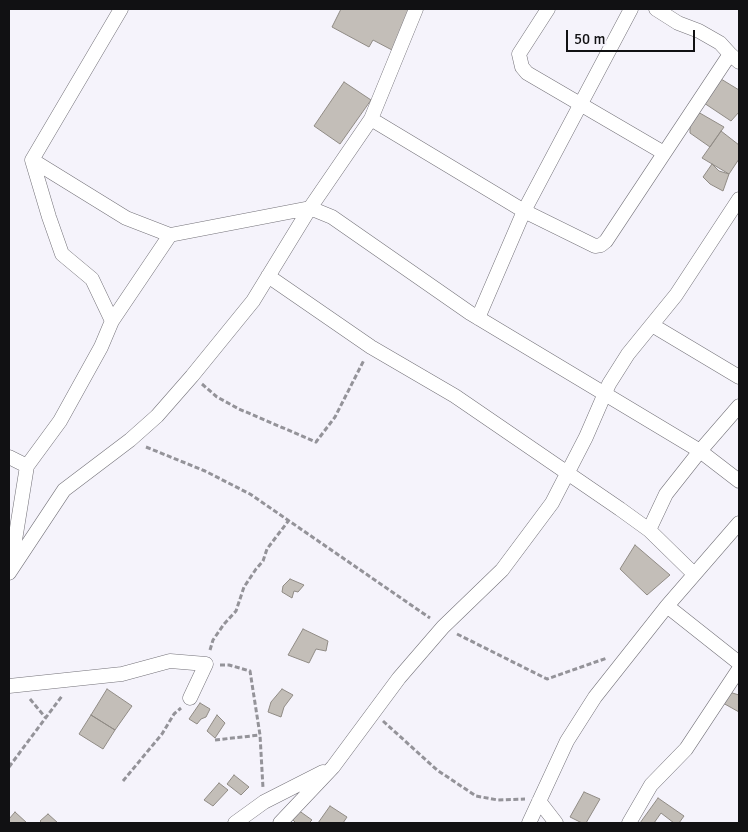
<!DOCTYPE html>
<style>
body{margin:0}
#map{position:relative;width:748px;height:832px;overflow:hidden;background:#f5f3fb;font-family:Signika,sans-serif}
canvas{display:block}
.frame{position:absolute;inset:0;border:10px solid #111113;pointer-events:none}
.scale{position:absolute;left:566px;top:30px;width:129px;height:22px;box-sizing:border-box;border:2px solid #111113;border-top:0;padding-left:6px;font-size:15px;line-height:18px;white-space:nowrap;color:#111113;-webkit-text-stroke:4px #f5f3fb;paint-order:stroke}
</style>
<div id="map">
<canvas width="748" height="832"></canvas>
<div class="frame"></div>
<div class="scale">50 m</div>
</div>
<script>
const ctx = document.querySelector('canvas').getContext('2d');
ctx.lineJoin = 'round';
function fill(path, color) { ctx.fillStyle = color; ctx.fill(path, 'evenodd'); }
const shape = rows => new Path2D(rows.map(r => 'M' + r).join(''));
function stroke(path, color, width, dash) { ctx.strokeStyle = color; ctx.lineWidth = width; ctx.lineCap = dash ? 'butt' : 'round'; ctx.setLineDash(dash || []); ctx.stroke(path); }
const building = shape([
 [341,9,413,9,392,50,373,40,369,47,332,27,341,9],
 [721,79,739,90,739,112,731,121,704,103,721,79],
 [344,82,371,100,340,144,314,126,344,82],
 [698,112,724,127,710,147,690,133,690,124,698,112],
 [721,131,739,145,739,159,729,174,702,158,721,131],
 [712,164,719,171,729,174,723,191,710,184,703,177,712,164],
 [635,545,670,575,647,595,620,569,635,545],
 [290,579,304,585,298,592,294,591,292,598,282,592,283,586,290,579],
 [303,629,328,641,326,651,316,649,309,663,288,655,303,629],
 [107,689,132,706,115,730,91,715,107,689],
 [282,689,293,695,284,707,281,717,268,712,271,702,282,689],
 [729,692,739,695,739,712,723,703,729,692],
 [200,703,210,709,206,717,201,719,197,724,189,719,200,703],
 [91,715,115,730,103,749,79,734,91,715],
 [217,715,225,723,215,738,207,731,217,715],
 [234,775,249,787,241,795,227,784,234,775],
 [219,783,228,790,213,806,204,800,219,783],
 [584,792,600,799,586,823,582,823,570,817,584,792],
 [658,798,684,816,679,823,674,823,661,813,654,823,640,823,658,798],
 [330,806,347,817,343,823,318,823,330,806],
 [298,810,312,820,309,823,296,823,292,819,298,810],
 [15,812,27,823,9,823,9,819,15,812],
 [48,814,58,823,42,823,40,821,48,814]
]);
fill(building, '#c3beb8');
stroke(building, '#908b85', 1);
const street = shape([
 [121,9,32,160,126,218,170,235,310,208,371,119,416,9],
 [548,9,519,54,522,67,527,73,664,153],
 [656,9,678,23,699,31,720,43,730,54,739,62],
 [371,119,524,211,595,246,601,245,606,241,730,54],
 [268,276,371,347,455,396,620,509,649,530,694,574],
 [478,318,524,211,631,9],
 [112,321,170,235],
 [652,325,739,377],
 [9,457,27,466],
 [649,530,666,494,700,451,739,406],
 [11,565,27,466,60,421,101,347,112,321,92,279,62,254,49,217,32,160],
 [9,573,64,490,130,440,157,416,192,376,253,301,310,208,332,217,470,313,700,451,739,481],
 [667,606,739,663],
 [9,686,122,674,170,661,206,664,190,698],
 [539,801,556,823],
 [235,823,264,802,323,772],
 [280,823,333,767,399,678,443,627,502,570,552,503,586,437,609,384,628,354,676,295,739,199],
 [529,823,567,741,595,697,667,606,739,523],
 [629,823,651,785,686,749,739,669]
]);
stroke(street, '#747279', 15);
stroke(shape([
 [202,384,217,397,239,409,316,442,335,417,364,360],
 [146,447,205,471,250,494,430,618],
 [457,634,547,679,607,658],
 [210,650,213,640,224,624,236,611,244,587,256,569,263,561,267,549,289,520],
 [220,665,229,665,250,671,260,735,263,788],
 [30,699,45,717],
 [383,721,437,770,476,796,498,800,525,799],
 [215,740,260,735],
 [9,767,62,696],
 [123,781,162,734,174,714,181,708]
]), '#949399', 3, [5, 2.5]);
stroke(street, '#fff', 14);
</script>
